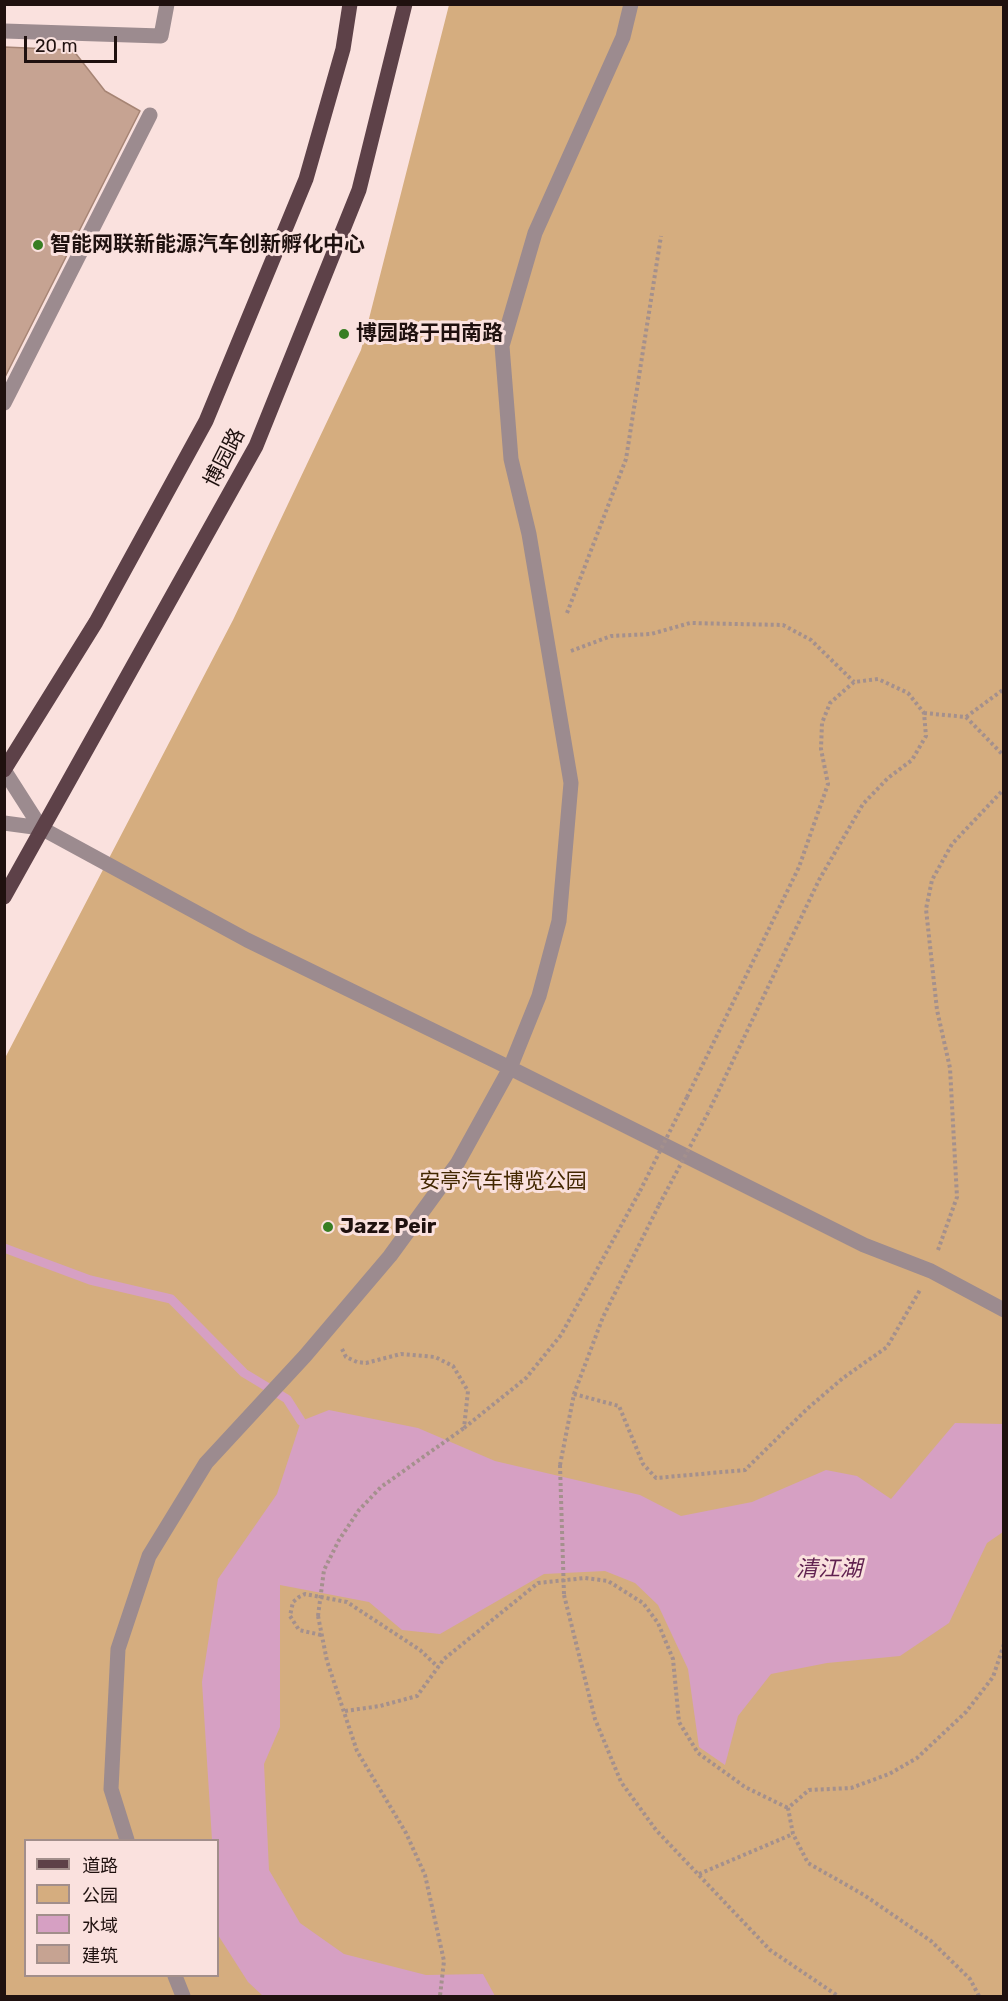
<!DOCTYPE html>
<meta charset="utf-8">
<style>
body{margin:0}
#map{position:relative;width:1008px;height:2001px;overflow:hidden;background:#fae1de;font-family:Rubik,"Noto Sans SC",sans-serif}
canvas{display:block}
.frame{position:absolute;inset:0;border:6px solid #1f110f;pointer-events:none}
.legend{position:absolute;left:24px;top:1839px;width:195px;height:138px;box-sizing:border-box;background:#fae1de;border:2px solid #a28e8b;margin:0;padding:8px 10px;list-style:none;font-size:18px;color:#1f110f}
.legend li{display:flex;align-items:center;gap:12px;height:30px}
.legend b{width:30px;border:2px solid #a28e8b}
.scale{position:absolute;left:24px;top:36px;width:93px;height:27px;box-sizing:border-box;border:3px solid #1f110f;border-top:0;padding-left:8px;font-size:18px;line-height:21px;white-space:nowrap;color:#1f110f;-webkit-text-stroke:4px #fae1de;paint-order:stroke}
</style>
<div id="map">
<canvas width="1008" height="2001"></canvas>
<div class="frame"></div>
<ul class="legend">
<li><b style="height:8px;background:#5d4148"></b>道路</li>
<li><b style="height:16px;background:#d5ad7f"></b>公园</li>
<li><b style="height:16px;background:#d6a0c3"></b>水域</li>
<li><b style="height:16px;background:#c6a392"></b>建筑</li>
</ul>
<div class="scale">20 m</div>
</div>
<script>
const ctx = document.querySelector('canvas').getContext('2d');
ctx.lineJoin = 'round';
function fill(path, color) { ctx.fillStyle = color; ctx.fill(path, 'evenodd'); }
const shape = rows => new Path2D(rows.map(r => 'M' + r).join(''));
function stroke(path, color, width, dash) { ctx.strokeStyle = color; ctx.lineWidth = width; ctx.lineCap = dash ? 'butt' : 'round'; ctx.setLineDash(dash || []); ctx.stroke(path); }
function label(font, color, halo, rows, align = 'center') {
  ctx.font = font + ' Rubik,"Noto Sans SC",sans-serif'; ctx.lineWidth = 6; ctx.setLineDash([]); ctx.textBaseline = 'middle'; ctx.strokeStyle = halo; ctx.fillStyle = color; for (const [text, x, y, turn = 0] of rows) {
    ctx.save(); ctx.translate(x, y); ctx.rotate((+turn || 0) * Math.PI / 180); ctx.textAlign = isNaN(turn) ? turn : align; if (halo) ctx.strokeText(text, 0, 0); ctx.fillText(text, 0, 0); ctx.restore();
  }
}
fill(shape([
 [449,5,1003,5,1003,1996,5,1996,5,1058,233,620,361,350],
 [26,1840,218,1840,218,1976,26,1976]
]), '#d5ad7f');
fill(shape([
 [329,1410,418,1428,495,1461,640,1495,681,1516,752,1502,826,1470,857,1476,891,1499,955,1423,1003,1424,1003,1532,987,1543,949,1623,900,1656,827,1663,771,1674,738,1716,725,1765,699,1747,688,1669,658,1605,635,1583,605,1571,544,1574,440,1634,402,1630,369,1602,280,1585,280,1727,264,1764,269,1870,300,1923,344,1954,426,1975,483,1974,495,1996,263,1996,248,1982,218,1935,218,1840,212,1840,202,1682,218,1579,277,1494,301,1421]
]), '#d6a0c3');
stroke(shape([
 [4,1248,90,1280,171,1299,244,1373,287,1399,301,1421]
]), '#d6a0c3', 9);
const building = shape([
 [4,47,73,50,105,91,140,111,4,379,4,47]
]);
fill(building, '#c6a392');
stroke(building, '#a68474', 1.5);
stroke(shape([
 [567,613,626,459,661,236],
 [571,651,611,636,651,634,690,623,783,625,811,640,854,682],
 [924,713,966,717,1004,756],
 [966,717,1004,689],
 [687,1097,799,867,828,784,821,749,822,723,830,703,854,682,878,679,908,693,924,713,926,736,912,760,888,778,863,804,819,880,709,1111],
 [938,1250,957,1197,950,1068,937,1010,926,909,932,880,952,844,1004,789],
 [342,1349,346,1357,357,1362,366,1363,401,1354,435,1357,453,1366,468,1391,464,1428],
 [574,1394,619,1406,643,1464,656,1478,745,1470,807,1409,843,1378,887,1347,920,1290],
 [464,1428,526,1378,561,1335,640,1191],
 [560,1465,574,1394,603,1317,659,1205],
 [564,1595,595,1719,621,1782,656,1830,770,1950,838,1996],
 [318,1616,327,1661,357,1751,406,1833,425,1875,444,1961,440,1996],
 [321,1635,299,1630,290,1616,293,1602,299,1597,305,1594,347,1602,420,1650,438,1667],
 [345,1711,380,1706,417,1696,444,1659,538,1583,585,1578,608,1581,643,1603,658,1623,673,1659,679,1722,698,1753,745,1787,788,1808],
 [699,1874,793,1834],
 [979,1996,970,1979,931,1941,864,1895,808,1863,793,1834,788,1808,809,1790,851,1788,889,1774,917,1758,966,1712,993,1677,1004,1644]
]), '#a4908d', 4, [3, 3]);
stroke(shape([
 [4,31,161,36,167,4],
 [4,403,150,115],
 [4,770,41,828],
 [4,823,41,828,247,940,510,1068,539,996,559,921,571,783,529,534,511,459,502,346,535,233,623,37,631,4],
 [127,1840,111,1789,118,1649,149,1556,206,1463,305,1356,390,1256,457,1164,510,1068,864,1245,931,1271,1004,1310],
 [175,1976,183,1996]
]), '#9c8b8f', 15);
stroke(shape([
 [4,770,96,622,206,421,306,179,343,49,350,4],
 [4,897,256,446,359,190,405,4]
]), '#5d4148', 15);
stroke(shape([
 [640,1191,687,1097],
 [659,1205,709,1111],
 [560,1465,564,1595],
 [318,1616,324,1570,339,1540,359,1510,381,1487,464,1428]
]), '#a4908d', 4, [3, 3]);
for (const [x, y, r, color] of [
 [38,245,6,"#387e23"],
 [344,334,6,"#387e23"],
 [328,1227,6,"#387e23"]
]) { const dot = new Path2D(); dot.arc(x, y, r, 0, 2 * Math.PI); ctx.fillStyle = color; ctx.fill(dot); stroke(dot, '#fae1de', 2); }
label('bold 21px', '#1f110f', '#fae1de', [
 ["智能网联新能源汽车创新孵化中心",50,245],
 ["博园路于田南路",356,334],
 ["Jazz Peir",340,1227]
], 'left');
label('21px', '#1f110f', '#fae1de', [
 ["博园路",225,458,-63]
]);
label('21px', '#422700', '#fae1de', [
 ["安亭汽车博览公园",503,1182]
]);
label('italic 22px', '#612250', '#fae1de', [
 ["清江湖",829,1570]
]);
</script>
